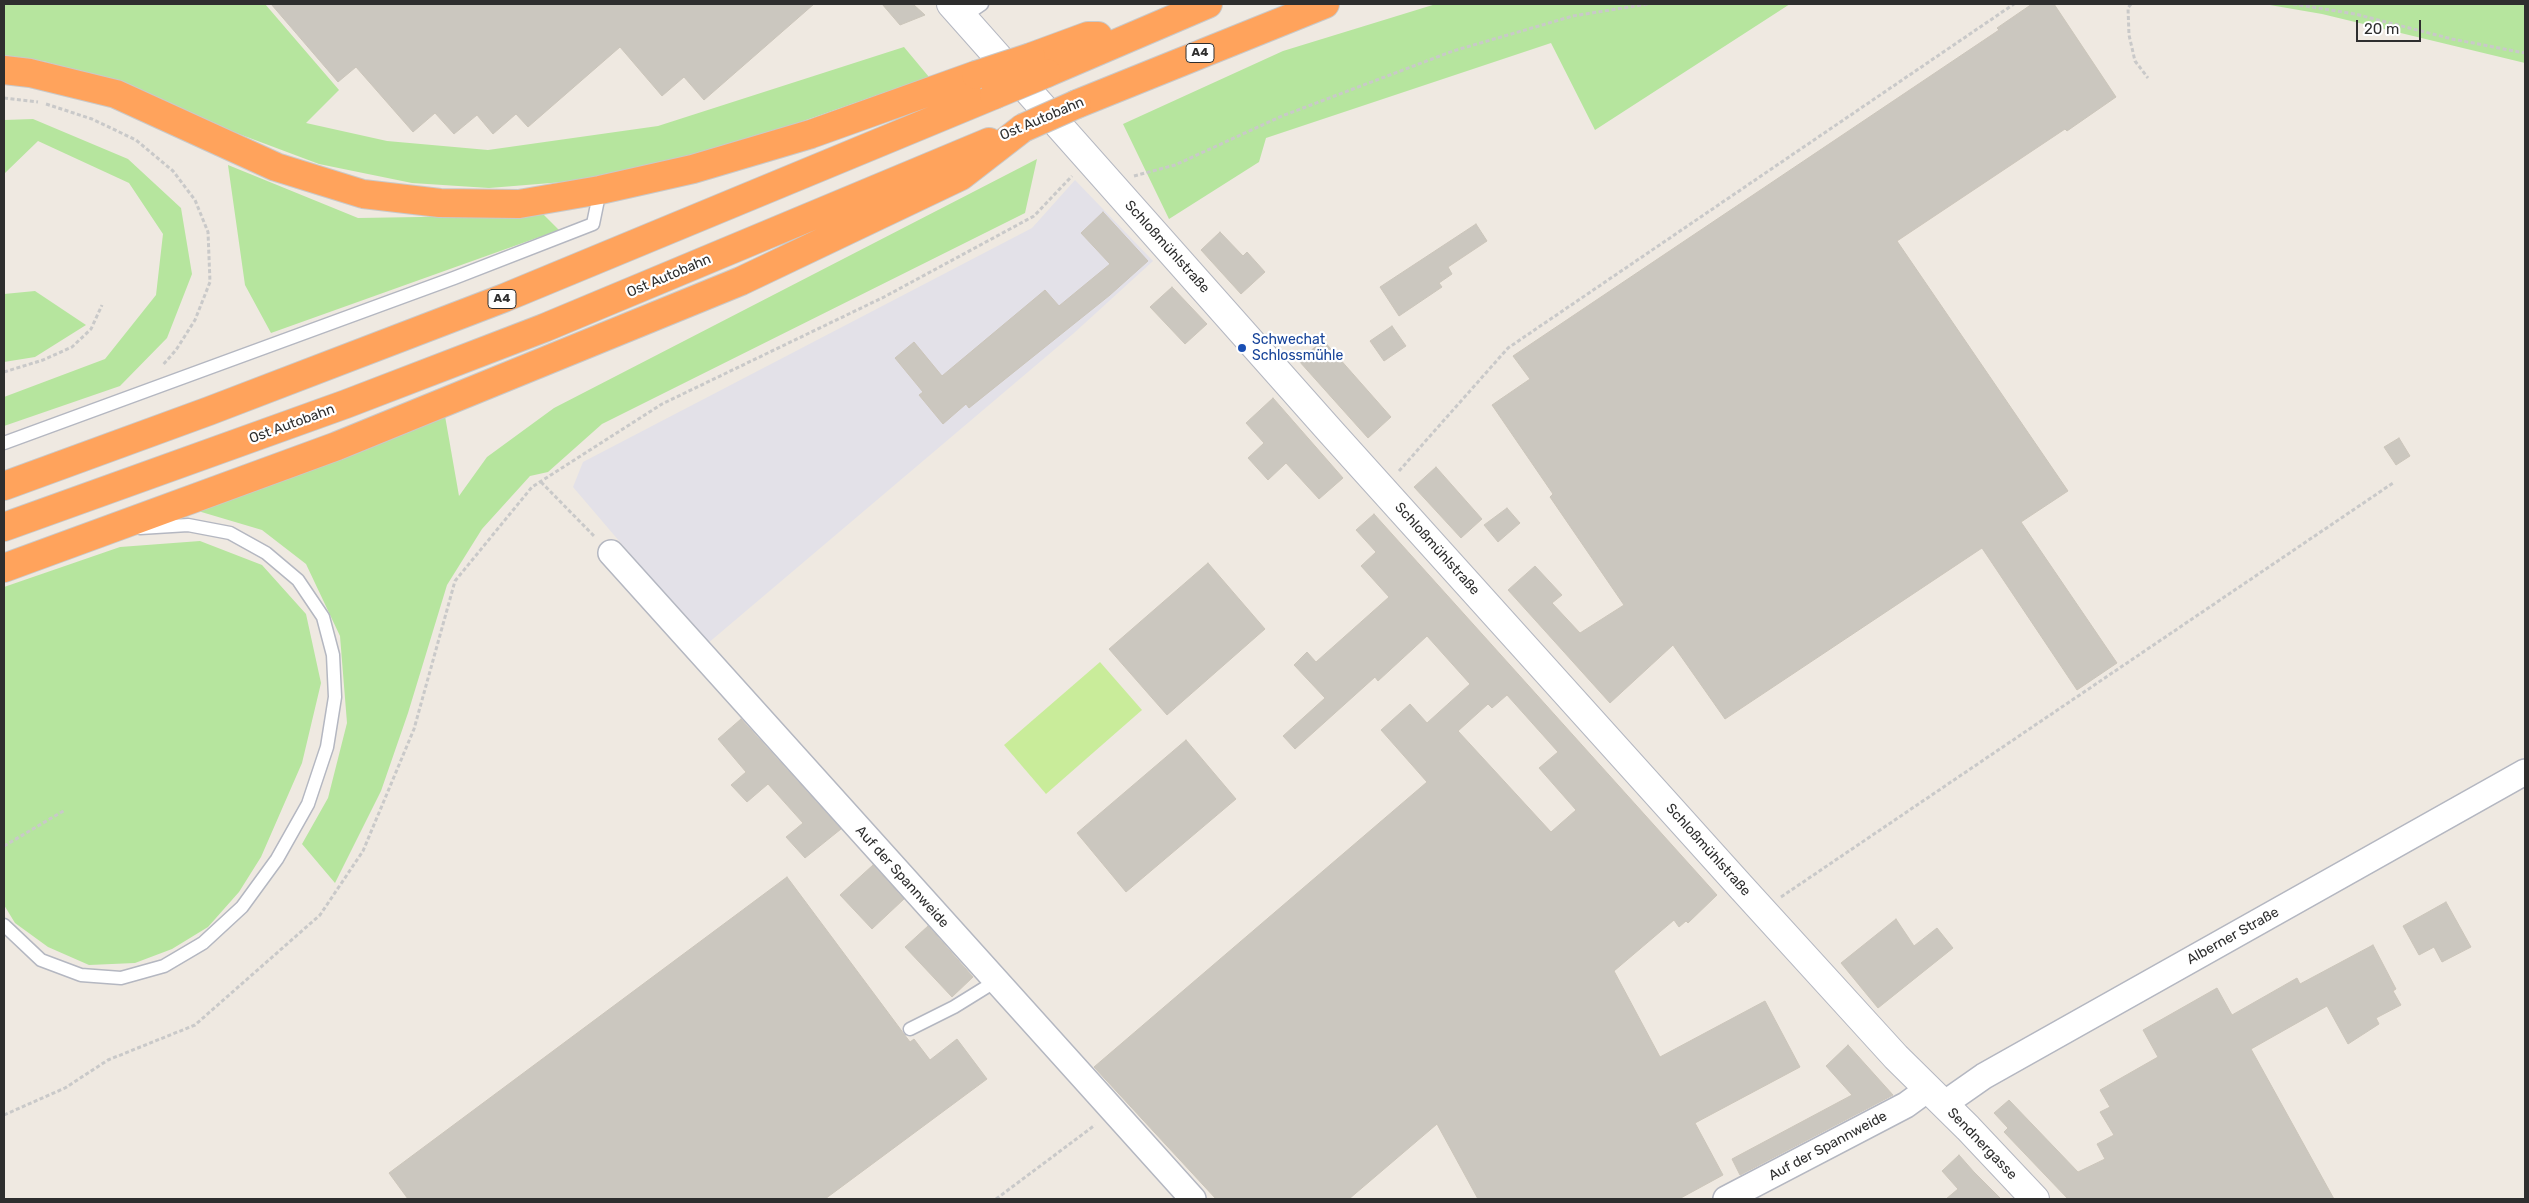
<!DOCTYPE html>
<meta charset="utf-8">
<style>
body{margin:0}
#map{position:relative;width:2529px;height:1203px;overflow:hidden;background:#efe9e1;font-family:Rubik,sans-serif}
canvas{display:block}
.frame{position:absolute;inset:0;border:5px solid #2e2e2e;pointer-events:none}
.scale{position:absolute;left:2356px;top:20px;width:65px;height:22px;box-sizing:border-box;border:2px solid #2e2e2e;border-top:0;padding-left:6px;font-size:15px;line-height:18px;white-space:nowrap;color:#2e2e2e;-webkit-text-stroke:4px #fff;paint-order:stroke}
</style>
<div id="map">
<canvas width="2529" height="1203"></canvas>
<div class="frame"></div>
<div class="scale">20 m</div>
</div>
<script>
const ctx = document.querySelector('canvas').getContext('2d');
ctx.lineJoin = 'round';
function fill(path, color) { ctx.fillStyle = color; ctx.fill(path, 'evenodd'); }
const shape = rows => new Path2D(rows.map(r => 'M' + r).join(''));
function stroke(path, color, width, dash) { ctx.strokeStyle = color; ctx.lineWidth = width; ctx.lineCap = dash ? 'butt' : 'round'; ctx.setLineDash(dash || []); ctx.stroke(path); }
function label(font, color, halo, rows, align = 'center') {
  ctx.font = font + ' Rubik,sans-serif'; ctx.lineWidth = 4.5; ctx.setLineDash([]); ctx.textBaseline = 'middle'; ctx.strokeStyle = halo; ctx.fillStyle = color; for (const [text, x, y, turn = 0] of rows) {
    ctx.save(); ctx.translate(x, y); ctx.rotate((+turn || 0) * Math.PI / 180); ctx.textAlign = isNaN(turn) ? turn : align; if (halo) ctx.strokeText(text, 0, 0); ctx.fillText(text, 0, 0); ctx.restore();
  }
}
fill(shape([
 [1075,180,1153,261,1074,333,707,644,573,487,583,462,1032,228]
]), '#e3e1e8');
fill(shape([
 [4,4,265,4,339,90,306,123,387,141,488,150,658,126,904,47,929,77,732,146,588,180,489,188,412,183,319,164,47,62,4,55],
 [1436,4,1790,4,1595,130,1551,43,1266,138,1259,162,1169,219,1123,124,1283,51],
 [2264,4,2525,4,2525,63,2322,14],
 [33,119,128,159,181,208,192,274,167,338,120,386,4,426,4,397,105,359,156,295,163,234,129,183,38,141,4,174,4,120],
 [1037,159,1025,213,602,424,548,472,530,476,482,529,447,585,408,713,381,791,335,883,302,844,328,798,347,723,340,636,306,564,262,530,198,511,445,416,459,496,487,457,554,408],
 [228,165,358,218,544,215,559,230,271,333,245,285],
 [35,291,86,325,35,357,4,362,4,294],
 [200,541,262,565,306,614,321,683,302,763,261,857,239,892,208,927,172,949,135,963,89,965,48,947,15,923,4,905,4,587,120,547]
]), '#b6e59e');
fill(shape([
 [1100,662,1142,710,1046,794,1004,745]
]), '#c9ec9a');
const building = shape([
 [271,4,814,4,704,100,684,77,662,96,620,47,528,127,516,114,493,134,477,115,454,134,435,113,413,132,356,67,338,82,271,4],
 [882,4,913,4,925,15,900,25,882,4],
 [2032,4,2054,4,2116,97,2067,131,2065,129,1897,241,2068,491,2021,522,2117,663,2077,690,1982,548,1725,719,1673,645,1610,703,1508,590,1535,566,1562,595,1552,603,1580,633,1624,605,1550,497,1553,494,1492,405,1530,379,1513,356,1999,30,1997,28,2032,4],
 [1103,212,1148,261,1110,295,969,408,966,404,943,424,919,395,923,392,895,358,914,342,942,376,1045,290,1059,306,1110,264,1081,233,1103,212],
 [1476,224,1487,241,1448,267,1452,274,1439,283,1442,287,1399,316,1380,287,1476,224],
 [1220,232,1243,256,1247,252,1265,272,1241,294,1201,250,1220,232],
 [1172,287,1207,324,1185,344,1150,307,1172,287],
 [1392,326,1406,346,1384,361,1370,341,1392,326],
 [1323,340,1391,417,1368,438,1299,361,1323,340],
 [1273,398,1343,478,1319,499,1286,463,1268,480,1248,458,1264,443,1246,423,1273,398],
 [2399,438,2410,456,2396,465,2384,447,2399,438],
 [1436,467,1482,519,1461,538,1414,487,1436,467],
 [1507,508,1520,523,1498,542,1484,525,1507,508],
 [1374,514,1717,895,1688,923,1686,921,1679,927,1674,920,1614,971,1660,1057,1765,1001,1800,1067,1695,1123,1723,1175,1679,1199,1478,1199,1437,1124,1349,1199,1216,1199,1094,1067,1427,782,1381,730,1410,704,1427,723,1470,684,1427,636,1378,681,1375,677,1295,749,1283,736,1325,698,1294,665,1307,652,1316,662,1389,597,1361,566,1376,552,1356,530,1374,514],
 [1507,695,1558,752,1539,768,1576,810,1551,832,1458,731,1488,704,1492,708,1507,695],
 [1208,563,1265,629,1167,715,1109,649,1208,563],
 [741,719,841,829,805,858,786,837,803,823,768,784,747,802,731,785,746,772,718,739,741,719],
 [1186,740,1236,799,1126,892,1077,833,1186,740],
 [873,865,904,899,872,929,840,895,873,865],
 [787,877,910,1042,914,1039,930,1060,957,1039,987,1079,825,1199,408,1199,389,1173,787,877],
 [2446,902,2471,947,2442,962,2434,947,2419,955,2403,926,2446,902],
 [1896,919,1914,946,1937,928,1953,948,1878,1008,1841,963,1896,919],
 [928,926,973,977,952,997,905,947,928,926],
 [2373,945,2396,989,2393,991,2401,1005,2376,1018,2379,1024,2348,1044,2327,1006,2251,1049,2334,1199,2068,1199,2004,1132,2008,1128,1994,1113,2009,1100,2078,1172,2105,1159,2097,1144,2114,1135,2100,1112,2110,1107,2100,1090,2158,1057,2143,1030,2217,988,2232,1015,2297,978,2300,984,2373,945],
 [1848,1045,1893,1095,1740,1175,1732,1159,1852,1095,1826,1066,1848,1045],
 [1959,1155,1974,1172,2001,1199,1946,1199,1958,1189,1942,1171,1959,1155]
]);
fill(building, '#cbc7bf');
stroke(building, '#cbc5ba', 1);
const lane = shape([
 [963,17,982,4],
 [4,443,454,278,593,224,600,190],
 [4,925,41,960,81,975,121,978,164,966,203,943,242,907,277,859,308,804,327,747,335,697,333,655,323,617,298,580,266,553,230,533,188,525,140,528],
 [910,1029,954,1007,996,981]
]);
const street = shape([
 [611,553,1193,1199],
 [1944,1104,1984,1076,2525,772],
 [1726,1199,1906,1105,1928,1089]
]);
const secondary = shape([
 [951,4,1331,432,1742,888,1896,1057,1968,1128,2035,1199]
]);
const highway = shape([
 [1031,57,1088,36,1098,36],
 [4,70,30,73,116,94,276,167,363,194,440,203,519,204,600,190,693,169,811,134,976,75],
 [1047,73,1208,4],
 [1077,104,1325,4],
 [4,486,209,411,504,298,994,95],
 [4,527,346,404,544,328,989,142],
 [4,568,337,446,741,281,961,176,1023,128]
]);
stroke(lane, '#b4b7c1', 15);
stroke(street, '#b4b7c1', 28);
stroke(secondary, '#b4b7c1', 30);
stroke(highway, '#c9c9c9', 30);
stroke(shape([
 [2131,4,2128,8,2129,35,2135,61,2148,78],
 [2293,4,2355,14,2452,39,2525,53],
 [4,98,38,102],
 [46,104,92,119,136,140,173,171,195,200,208,232,210,282,195,320,176,350,162,366],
 [1134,176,1175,165,1282,116,1453,51,1573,16,1648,4],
 [4,372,43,360,72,347,91,329,102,305],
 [1399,471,1508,348,2014,4],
 [541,482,595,537],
 [4,846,65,810],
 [1781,897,2393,483],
 [4,1115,65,1088,108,1060,195,1025,320,915,363,851,414,729,455,581,532,487,662,404,884,297,1034,216,1072,176],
 [996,1199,1095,1125]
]), '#c9c9c9', 3, [4, 2.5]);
stroke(lane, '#fff', 12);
stroke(street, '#fff', 25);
stroke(secondary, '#fff', 28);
stroke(highway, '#ffa35c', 28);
const highwayBridge = shape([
 [976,75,1031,57],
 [994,95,1047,73],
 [1023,128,1077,104]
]);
stroke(highwayBridge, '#c9c9c9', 30, []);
stroke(highwayBridge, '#ffa35c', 28);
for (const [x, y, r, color] of [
 [1242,348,5,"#1a4fb4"]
]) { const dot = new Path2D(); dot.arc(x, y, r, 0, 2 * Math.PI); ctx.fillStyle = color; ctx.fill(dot); stroke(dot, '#fff', 2); }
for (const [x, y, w] of [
 [1200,53,28],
 [502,299,28]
]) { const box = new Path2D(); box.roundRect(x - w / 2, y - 9.5, w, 19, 4); ctx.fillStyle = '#fff'; ctx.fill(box); stroke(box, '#2e2e2e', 1); }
label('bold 12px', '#2e2e2e', null, [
 ["A4",1200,53],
 ["A4",502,299]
]);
label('14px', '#2e2e2e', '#fff', [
 ["Ost Autobahn",1042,119,-23],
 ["Schloßmühlstraße",1167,247,48],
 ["Ost Autobahn",669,276,-23],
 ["Ost Autobahn",292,424,-20],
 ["Schloßmühlstraße",1437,549,48],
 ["Schloßmühlstraße",1708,850,48],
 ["Auf der Spannweide",902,877,48],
 ["Alberner Straße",2233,936,-29],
 ["Sendnergasse",1982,1144,46],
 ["Auf der Spannweide",1828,1146,-28]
]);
label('14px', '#164399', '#fff', [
 ["Schwechat",1252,340],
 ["Schlossmühle",1252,356]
], 'left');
</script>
